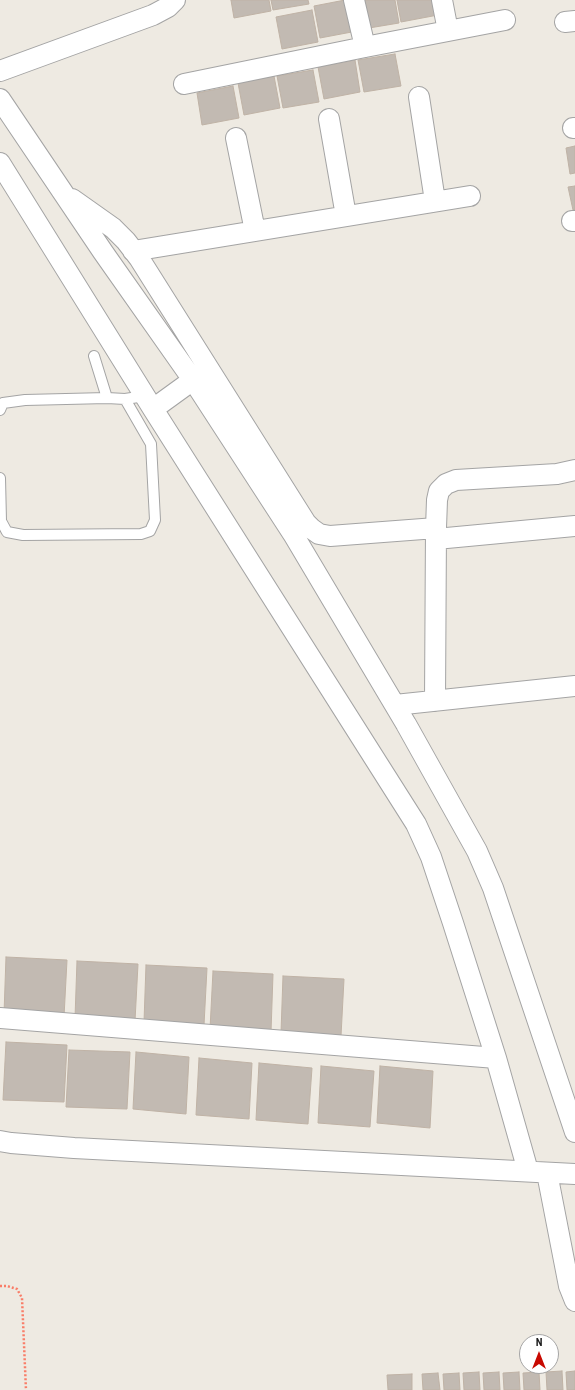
<!DOCTYPE html>
<style>
body{margin:0}
#map{position:relative;width:575px;height:1390px;overflow:hidden;background:#eeeae2;font-family:"Roboto Condensed",sans-serif}
canvas{display:block}
.north{position:absolute;left:519px;top:1334px;width:40px;height:40px;box-sizing:border-box;background:#fff;border:1px solid #a5a5a5;border-radius:50%;rotate:0deg;font-size:11px;font-weight:700;line-height:16px;text-align:center;color:#1d1d1d}
.north::after{content:'';display:block;margin:auto;width:14px;height:18px;background:#c80901;clip-path:polygon(50% 0,100% 100%,50% 72%,0 100%)}
</style>
<div id="map">
<canvas width="575" height="1390"></canvas>
<div class="north">N</div>
</div>
<script>
const ctx = document.querySelector('canvas').getContext('2d');
ctx.lineJoin = 'round';
function fill(path, color) { ctx.fillStyle = color; ctx.fill(path, 'evenodd'); }
const shape = rows => new Path2D(rows.map(r => 'M' + r).join(''));
function stroke(path, color, width, dash) { ctx.strokeStyle = color; ctx.lineWidth = width; ctx.lineCap = dash ? 'butt' : 'round'; ctx.setLineDash(dash || []); ctx.stroke(path); }
const building = shape([
 [231,0,269,0,271,11,234,18,231,0],
 [271,0,308,0,309,4,273,10,271,0],
 [345,0,357,31,320,38,314,6,345,0],
 [357,0,395,0,399,23,363,29,357,0],
 [397,0,435,0,438,15,401,22,397,0],
 [312,10,318,42,282,49,276,17,312,10],
 [395,54,401,86,364,92,358,60,395,54],
 [355,60,360,92,324,99,318,67,355,60],
 [313,70,319,102,283,108,277,76,313,70],
 [274,76,280,108,244,115,238,83,274,76],
 [233,86,239,118,202,125,197,93,233,86],
 [575,146,575,173,570,174,566,148,575,146],
 [575,186,575,210,573,210,568,187,575,186],
 [6,957,67,960,64,1017,4,1014,6,957],
 [77,961,138,964,135,1021,75,1018,77,961],
 [146,965,207,968,204,1025,144,1022,146,965],
 [213,971,273,974,271,1032,210,1029,213,971],
 [283,976,344,979,341,1036,281,1033,283,976],
 [6,1042,67,1045,64,1102,3,1100,6,1042],
 [69,1050,130,1052,127,1109,66,1107,69,1050],
 [136,1052,189,1057,186,1114,133,1109,136,1052],
 [199,1058,252,1063,249,1119,196,1115,199,1058],
 [259,1063,312,1068,308,1124,256,1120,259,1063],
 [321,1066,374,1071,370,1127,318,1123,321,1066],
 [380,1066,433,1071,430,1128,377,1123,380,1066],
 [562,1371,563,1390,547,1390,546,1372,562,1371],
 [575,1371,575,1390,567,1390,566,1372,575,1371],
 [479,1372,480,1390,464,1390,463,1373,479,1372],
 [499,1372,500,1390,484,1390,483,1373,499,1372],
 [519,1372,520,1390,504,1390,503,1373,519,1372],
 [539,1372,540,1390,524,1390,523,1373,539,1372],
 [438,1373,440,1390,423,1390,422,1374,438,1373],
 [459,1373,460,1390,444,1390,443,1374,459,1373],
 [412,1374,412,1390,388,1390,387,1375,412,1374]
]);
fill(building, '#c2bab2');
stroke(building, '#bfb2a5', 1);
const service = shape([
 [94,356,107,398],
 [0,410,3,403,25,400,107,398,125,399,145,396],
 [0,478,1,521,7,532,23,535,141,534,150,531,155,520,151,444,125,399]
]);
const minor = shape([
 [354,0,365,47],
 [442,0,448,31],
 [565,22,575,21],
 [0,71,153,15,168,7,175,0],
 [184,84,365,47,505,20],
 [419,97,435,201],
 [0,99,103,252,193,380,293,534,406,724,477,851,493,888,575,1132],
 [329,119,346,216],
 [573,128,575,128],
 [236,138,255,231],
 [0,163,153,409,416,824,431,857,453,923,496,1058,528,1171],
 [72,199,113,228,126,241,139,258,306,523,312,529,319,534,330,536,436,528],
 [572,221,575,221],
 [133,251,470,196],
 [153,409,193,380],
 [436,539,575,526],
 [435,701,436,528,437,500,439,491,446,484,456,480,557,474,575,470],
 [395,705,575,686],
 [0,1018,496,1058],
 [0,1141,11,1143,74,1148,575,1174],
 [547,1173,569,1286,575,1301]
]);
stroke(service, '#a4a4a4', 12);
stroke(minor, '#a4a4a4', 22);
stroke(shape([
 [0,1286,7,1286,17,1289,22,1298,26,1390]
]), '#f97d68', 2.5, [2, 2]);
stroke(service, '#fff', 10);
stroke(minor, '#fff', 20);
</script>
